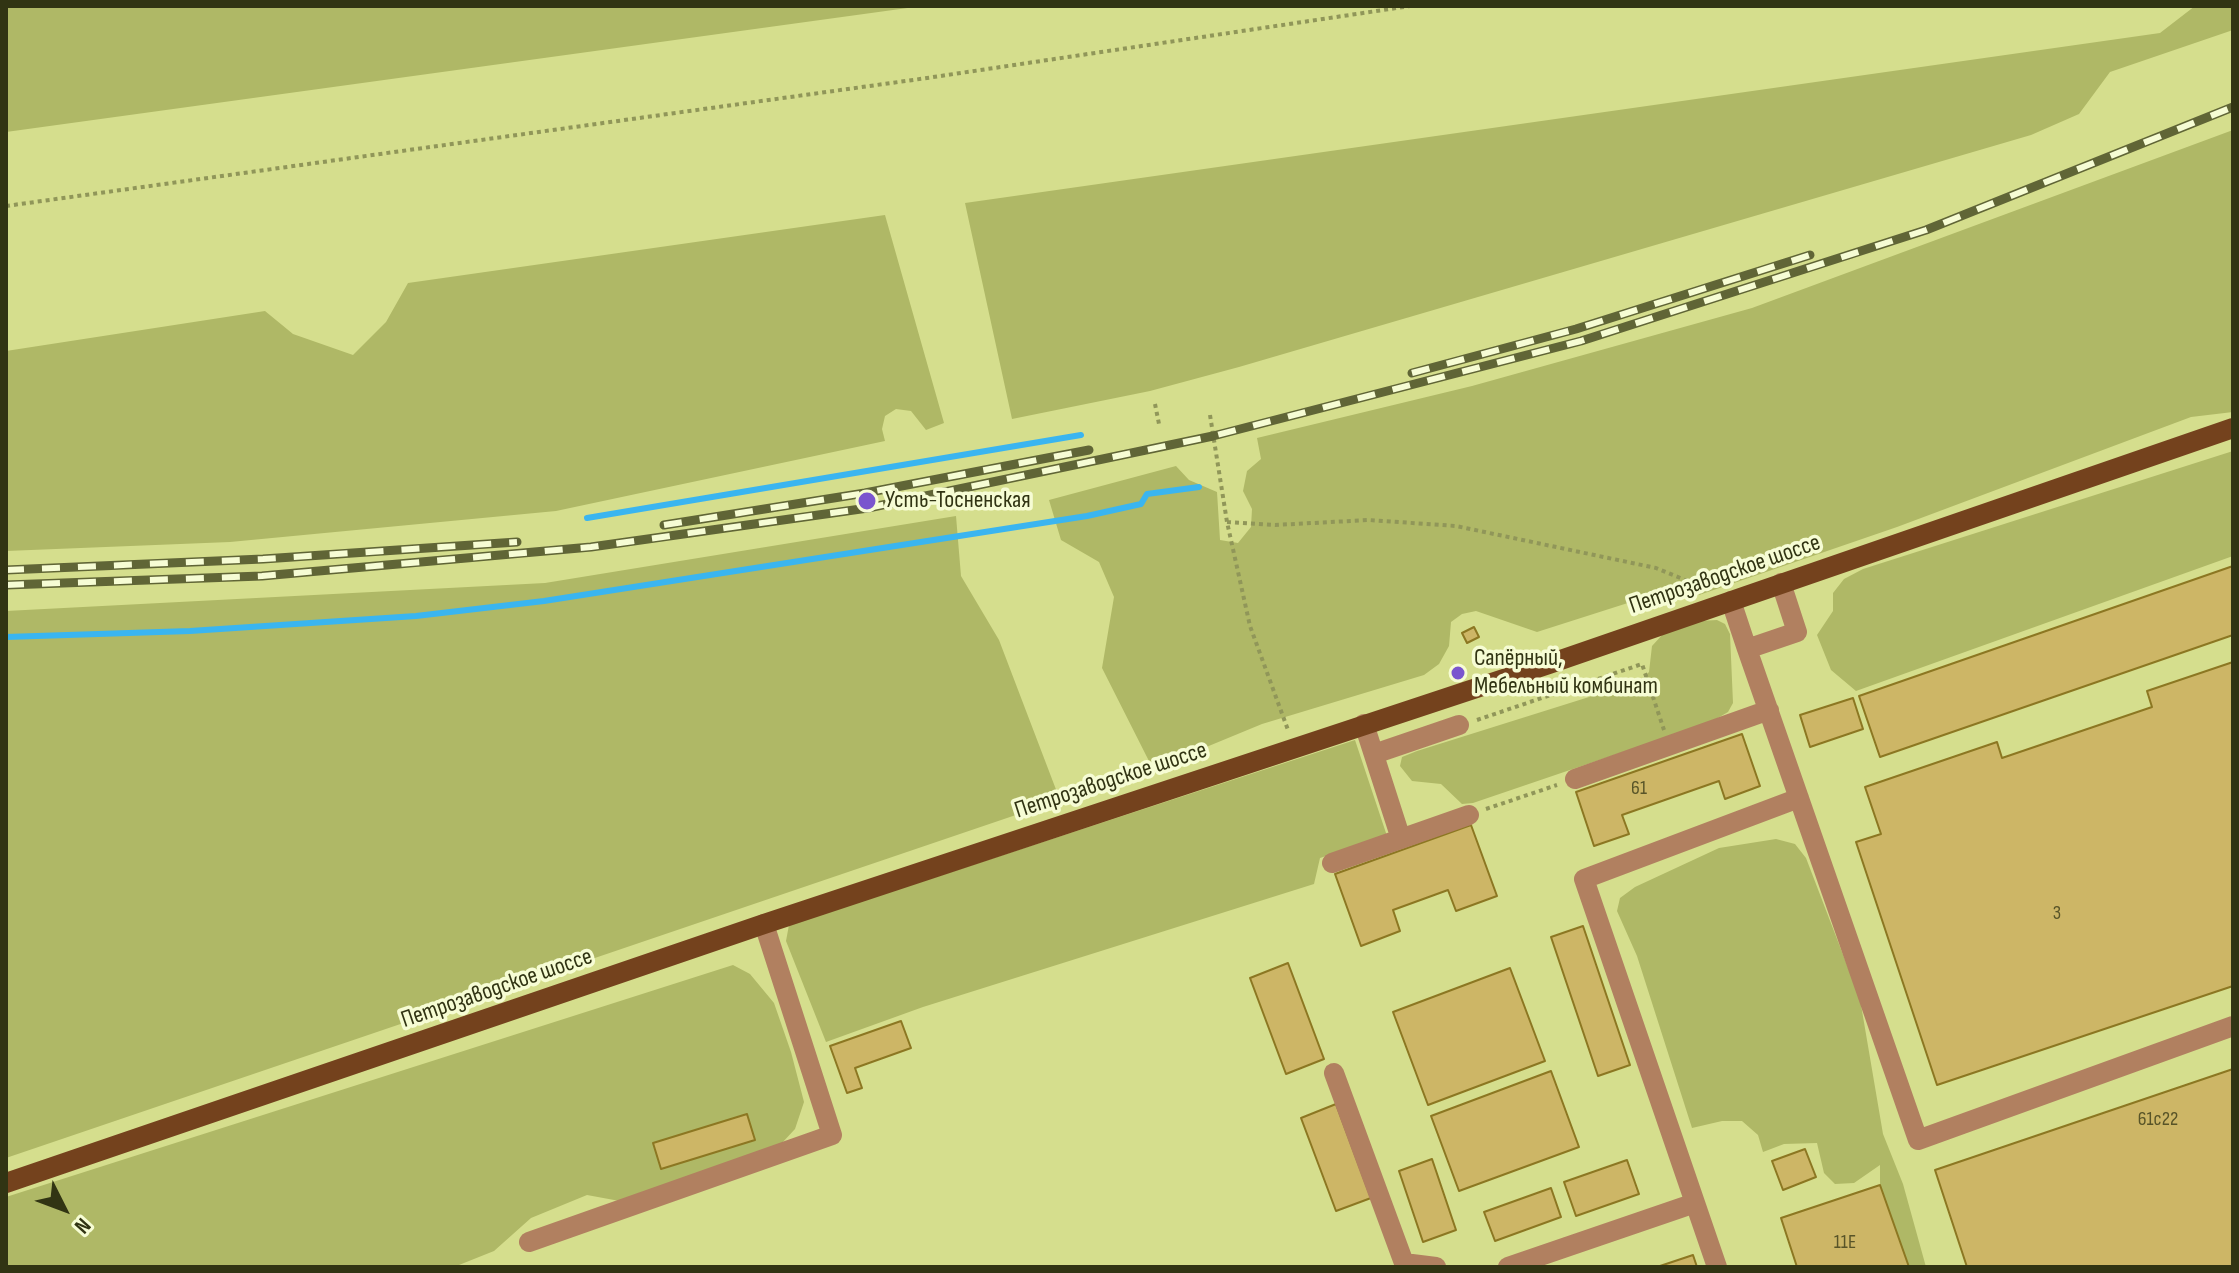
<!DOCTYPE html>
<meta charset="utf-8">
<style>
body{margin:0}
#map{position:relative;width:2239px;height:1273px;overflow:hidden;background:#d5de8d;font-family:"Sofia Sans Condensed",sans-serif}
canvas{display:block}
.frame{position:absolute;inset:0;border:8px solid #313413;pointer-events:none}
.north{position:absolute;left:24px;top:1169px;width:80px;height:80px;-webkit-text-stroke:6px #f6fcd4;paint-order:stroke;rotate:132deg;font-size:22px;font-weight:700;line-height:32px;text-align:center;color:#313413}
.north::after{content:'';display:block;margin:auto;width:28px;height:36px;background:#313413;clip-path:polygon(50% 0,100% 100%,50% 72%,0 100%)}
</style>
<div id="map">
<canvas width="2239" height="1273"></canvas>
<div class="frame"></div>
<div class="north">N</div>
</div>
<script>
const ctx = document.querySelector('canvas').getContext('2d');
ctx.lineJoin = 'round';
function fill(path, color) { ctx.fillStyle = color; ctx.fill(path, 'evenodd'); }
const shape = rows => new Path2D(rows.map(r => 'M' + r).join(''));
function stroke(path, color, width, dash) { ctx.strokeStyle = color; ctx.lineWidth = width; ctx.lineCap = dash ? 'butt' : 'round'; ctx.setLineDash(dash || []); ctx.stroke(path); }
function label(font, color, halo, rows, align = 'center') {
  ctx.font = font + ' "Sofia Sans Condensed",sans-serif'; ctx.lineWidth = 7; ctx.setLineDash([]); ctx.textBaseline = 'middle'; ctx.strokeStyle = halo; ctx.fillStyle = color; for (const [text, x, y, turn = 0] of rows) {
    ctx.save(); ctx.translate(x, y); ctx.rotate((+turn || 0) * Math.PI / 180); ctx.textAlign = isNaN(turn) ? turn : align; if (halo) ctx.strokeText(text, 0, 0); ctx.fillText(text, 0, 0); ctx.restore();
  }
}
fill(shape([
 [6,6,922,6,6,132],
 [2195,6,2233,6,2233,30,2110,72,2079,114,2031,135,1239,367,1150,391,1012,419,965,203,2160,33],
 [2233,130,2233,412,2191,417,1897,527,1699,595,1681,586,1537,632,1476,611,1462,614,1451,622,1449,646,1439,664,1424,675,1262,724,1153,769,1102,668,1114,597,1099,562,1061,540,1049,500,1176,466,1189,480,1217,492,1220,540,1238,543,1251,527,1252,509,1243,491,1247,471,1261,459,1257,438,1472,386,1752,308],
 [885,215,944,423,926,430,911,411,896,409,885,416,882,429,885,441,556,511,230,542,6,551,6,351,265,311,293,334,353,355,386,322,408,283],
 [2233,451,2233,556,1856,691,1831,670,1817,635,1833,611,1833,593,1844,579,1863,569],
 [956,516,961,576,999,640,1060,800,6,1158,6,611,545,583],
 [1717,620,1725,624,1730,634,1733,703,1728,712,1711,722,1473,803,1462,804,1441,784,1412,781,1400,766,1402,757,1417,751,1640,681,1649,672,1652,646,1663,634,1700,621],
 [1355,740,1387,836,1320,858,1314,884,923,1007,826,1042,786,941,789,925],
 [1776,839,1795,844,1806,858,1860,999,1883,1134,1903,1184,1926,1267,1909,1267,1880,1185,1880,1165,1854,1183,1835,1184,1824,1173,1817,1143,1784,1144,1763,1152,1758,1135,1742,1121,1722,1121,1692,1128,1637,956,1617,911,1620,898,1635,887,1719,848],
 [733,965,750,974,774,1003,791,1052,804,1102,795,1129,782,1143,625,1202,587,1195,531,1218,494,1251,454,1267,6,1267,6,1197]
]), '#afb866');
stroke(shape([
 [587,518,1081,435],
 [6,637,190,631,416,616,544,601,1087,516,1141,504,1147,494,1199,487]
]), '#3ab5f0', 6);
const building = shape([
 [2233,566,2233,635,1880,757,1859,696,2233,566],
 [1474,627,1479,637,1467,643,1462,633,1474,627],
 [2233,662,2233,986,1937,1085,1856,842,1881,834,1865,787,1997,742,2002,758,2152,707,2147,691,2233,662],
 [1853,698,1863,729,1810,747,1800,715,1853,698],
 [1742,734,1760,786,1725,799,1719,781,1622,815,1629,834,1594,846,1576,792,1742,734],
 [1471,825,1497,896,1456,911,1448,890,1393,910,1400,931,1361,946,1335,874,1471,825],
 [1583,926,1630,1065,1598,1076,1551,937,1583,926],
 [1288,963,1324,1059,1286,1074,1250,978,1288,963],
 [1510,968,1545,1061,1428,1105,1393,1012,1510,968],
 [901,1021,911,1048,855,1068,862,1088,847,1093,830,1046,901,1021],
 [2233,1069,2233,1267,1967,1267,1935,1170,2233,1069],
 [1551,1071,1579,1147,1459,1191,1431,1116,1551,1071],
 [1336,1104,1371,1198,1336,1211,1301,1118,1336,1104],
 [747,1114,755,1140,661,1169,653,1143,747,1114],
 [1805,1149,1816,1177,1783,1190,1772,1161,1805,1149],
 [1432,1159,1456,1230,1423,1242,1399,1171,1432,1159],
 [1627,1160,1639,1194,1576,1216,1564,1182,1627,1160],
 [1880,1185,1909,1267,1797,1267,1781,1218,1880,1185],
 [1551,1188,1561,1217,1495,1241,1484,1212,1551,1188],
 [1693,1255,1697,1267,1657,1267,1693,1255]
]);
fill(building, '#cdb666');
stroke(building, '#8c7722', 2);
stroke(shape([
 [6,206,927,78,1410,6],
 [1155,404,1159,424],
 [1210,415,1227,522,1250,626,1288,730],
 [1227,522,1275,525,1369,520,1456,526,1656,568,1707,589],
 [1477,720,1642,664,1664,730],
 [1486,809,1557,785]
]), '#909659', 4, [4, 4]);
stroke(shape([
 [1731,601,1747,649,1797,632,1781,583],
 [1747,649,1918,1140,2233,1026],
 [1364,724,1401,839],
 [1374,754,1459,725],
 [1575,779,1769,710],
 [1332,863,1469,815],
 [1334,1073,1404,1263,1436,1267],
 [529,1242,832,1135,764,924],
 [1508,1267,1695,1203],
 [1717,1267,1584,879,1799,798]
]), '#b18060', 20);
stroke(shape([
 [6,1183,764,924,1549,664,2233,428]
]), '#74421d', 20);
const rail = shape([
 [1412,373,1576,329,1810,255],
 [664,525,865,493,1089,450],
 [6,570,263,559,517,542],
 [6,585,262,576,591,547,868,508,1213,436,1581,341,1926,230,2233,107]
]);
stroke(rail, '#606536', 9);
stroke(rail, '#f6fcd4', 6, [18]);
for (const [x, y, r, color] of [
 [867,501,10,"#7a55ce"],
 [1458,673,8,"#7a55ce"]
]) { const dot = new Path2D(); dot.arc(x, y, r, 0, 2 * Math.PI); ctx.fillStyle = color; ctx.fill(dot); stroke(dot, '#f6fcd4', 3); }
label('20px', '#585428', null, [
 ["61",1639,789],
 ["3",2057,914],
 ["61с22",2158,1120],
 ["11Е",1845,1243]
]);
label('24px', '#313413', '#f6fcd4', [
 ["Усть-Тосненская",885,501],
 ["Сапёрный,",1474,659],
 ["Мебельный комбинат",1474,687]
], 'left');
label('24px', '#313413', '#f6fcd4', [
 ["Петрозаводское шоссе",1725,575,-19],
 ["Петрозаводское шоссе",1111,781,-18],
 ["Петрозаводское шоссе",497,989,-19]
]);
</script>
